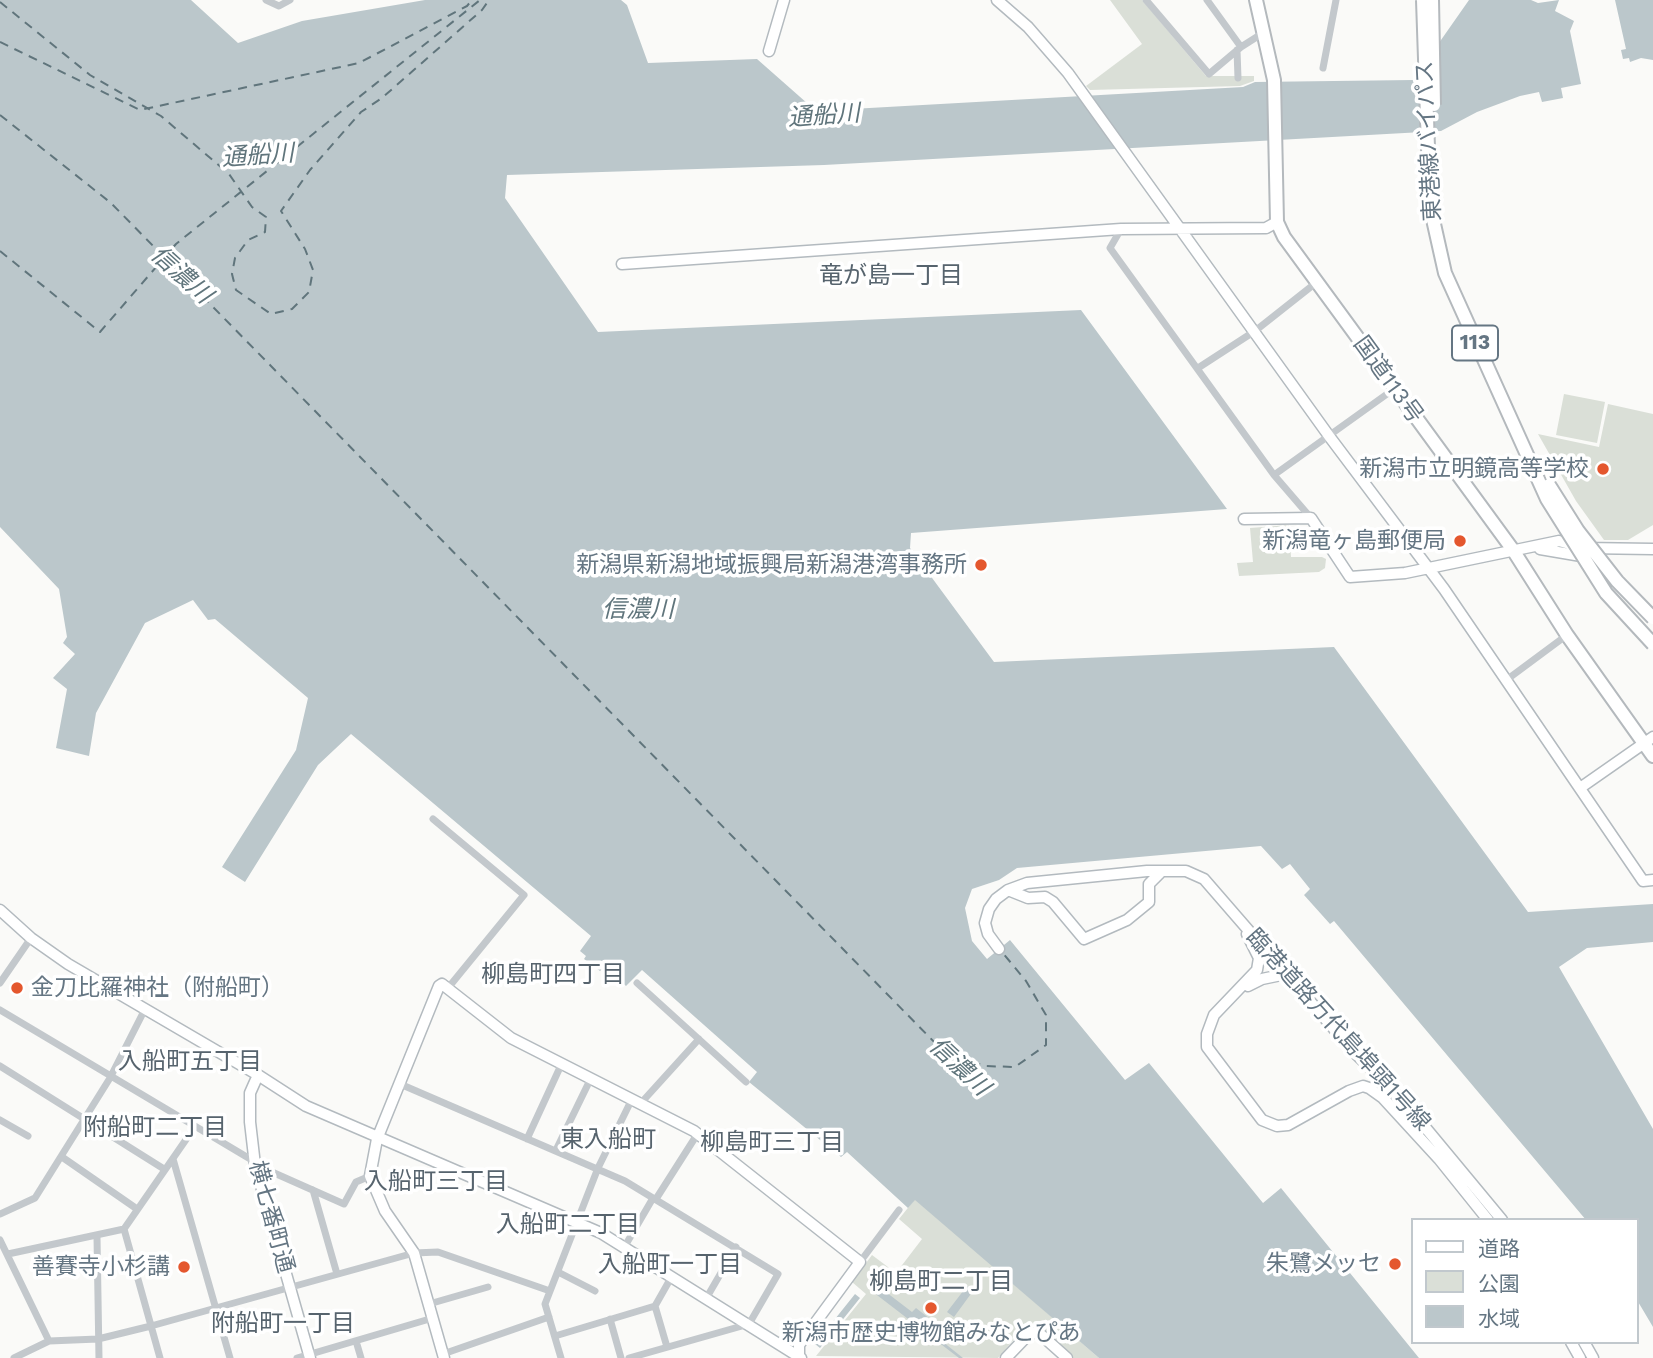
<!DOCTYPE html>
<meta charset="utf-8">
<style>
body{margin:0}
#map{position:relative;width:1653px;height:1358px;overflow:hidden;background:#fafaf8;font-family:"Work Sans","Noto Sans JP",sans-serif}
canvas{display:block}
.legend{position:absolute;left:1411px;top:1218px;width:228px;height:126px;box-sizing:border-box;background:#fff;border:2px solid #c1c8cd;margin:0;padding:9px 12px;list-style:none;font-size:21px;color:#657683}
.legend li{display:flex;align-items:center;gap:14px;height:35px}
.legend b{width:35px;border:2px solid #c1c8cd}
</style>
<div id="map">
<canvas width="1653" height="1358"></canvas>
<ul class="legend">
<li><b style="height:9px;background:#fff"></b>道路</li>
<li><b style="height:19px;background:#dadfd7"></b>公園</li>
<li><b style="height:19px;background:#bbc7cb"></b>水域</li>
</ul>
</div>
<script>
const ctx = document.querySelector('canvas').getContext('2d');
ctx.lineJoin = 'round';
function fill(path, color) { ctx.fillStyle = color; ctx.fill(path, 'evenodd'); }
const shape = rows => new Path2D(rows.map(r => 'M' + r).join(''));
function stroke(path, color, width, dash) { ctx.strokeStyle = color; ctx.lineWidth = width; ctx.lineCap = dash ? 'butt' : 'round'; ctx.setLineDash(dash || []); ctx.stroke(path); }
function label(font, color, halo, rows, align = 'center') {
  ctx.font = font + ' "Work Sans","Noto Sans JP",sans-serif'; ctx.lineWidth = 7; ctx.setLineDash([]); ctx.textBaseline = 'middle'; ctx.strokeStyle = halo; ctx.fillStyle = color; for (const [text, x, y, turn = 0] of rows) {
    ctx.save(); ctx.translate(x, y); ctx.rotate((+turn || 0) * Math.PI / 180); ctx.textAlign = isNaN(turn) ? turn : align; if (halo) ctx.strokeText(text, 0, 0); ctx.fillText(text, 0, 0); ctx.restore();
  }
}
fill(shape([
 [1110,0,1142,0,1206,76,1254,76,1254,81,1240,86,1090,90,1086,86,1142,44],
 [1564,394,1605,402,1597,443,1556,435],
 [1608,404,1653,414,1653,525,1628,540,1604,540,1576,501,1538,434,1599,447],
 [1289,525,1291,557,1322,557,1326,559,1325,568,1319,572,1239,576,1237,563,1253,562,1250,528],
 [915,1199,969,1245,1099,1358,1074,1358,1037,1326,1028,1323,998,1358,816,1356,866,1294,852,1282,872,1255,896,1273,922,1239,899,1219]
]), '#dadfd7');
fill(shape([
 [0,0,191,0,238,43,302,21,425,0,621,0,627,5,648,63,757,59,816,111,1243,87,1255,82,1413,80,1469,0,1531,0,1538,3,1559,0,1555,11,1574,21,1570,31,1581,84,1561,88,1563,98,1542,102,1539,92,1520,96,1477,112,1441,131,824,165,507,175,505,198,598,332,1081,310,1227,509,911,533,910,548,994,662,1334,647,1528,912,1653,904,1653,942,1587,948,1559,967,1653,1129,1653,1327,1637,1300,1637,1220,1586,1220,1334,921,1330,924,1304,895,1310,889,1290,864,1282,869,1261,846,1017,868,999,880,972,889,965,908,972,941,987,959,1010,940,1125,1080,1149,1063,1263,1203,1281,1188,1419,1358,1099,1358,915,1200,908,1208,847,1152,841,1157,749,1082,757,1072,642,970,626,986,605,966,600,971,584,959,586,956,580,951,591,936,351,734,318,765,245,882,222,867,296,750,308,698,215,619,208,620,193,600,145,623,96,713,89,756,56,748,67,689,53,678,75,654,63,643,67,637,59,589,0,527],
 [1615,0,1653,0,1653,60,1641,58,1630,62,1629,58,1623,59,1621,50,1626,49],
 [878,1286,912,1312,916,1308,944,1330,938,1338,963,1358,959,1358,873,1292],
 [967,1286,973,1291,954,1317,947,1312],
 [855,1294,860,1298,820,1348,815,1344]
]), '#bbc7cb');
stroke(shape([
 [0,2,90,75,161,116,229,174,252,207,266,217,265,232,248,240,235,258,232,274,236,290,271,314,292,309,309,292,313,270,305,249,281,211,310,170,361,112,382,98,482,10,489,0],
 [0,42,140,110,359,63,467,6,472,0],
 [0,115,111,203,942,1050,984,1066,1015,1067,1046,1045,1046,1015,1026,981,1002,952],
 [0,251,100,332,176,244,480,0]
]), '#60757c', 2, [9, 7]);
const secondary = shape([
 [997,0,1028,27,1068,73,1329,436,1444,589,1643,881,1653,880],
 [769,51,784,0],
 [622,264,1121,229,1266,228,1277,222],
 [1244,519,1311,518,1350,577,1405,573,1559,541,1584,548,1653,549],
 [1540,549,1587,557],
 [1580,788,1653,737],
 [1008,890,1028,898,1045,897,1053,902,1084,939,1127,920,1149,902,1149,884,1160,873],
 [0,910,31,938,68,964,258,1075,306,1106,601,1233,801,1358],
 [1247,934,1259,958,1257,970,1214,1015,1207,1034,1207,1047,1262,1120,1277,1126,1288,1125,1349,1091,1363,1086,1369,1088,1383,1098,1439,1159,1488,1220],
 [999,949,988,934,985,923,989,909,996,899,1008,890,1027,883,1147,871,1186,871,1204,879,1354,1052,1400,1097,1502,1220],
 [1248,986,1262,979,1286,974],
 [258,1075,250,1093,250,1122,255,1165,310,1358],
 [1571,1342,1580,1358],
 [1584,1342,1593,1358],
 [444,1358,414,1253,385,1211,370,1176,377,1139,439,986,442,984,511,1038,694,1131,860,1262,799,1345,799,1358],
 [1006,1358,1030,1333,1039,1333,1067,1358]
]);
const highway = shape([
 [1256,0,1274,80,1277,222,1284,237,1513,550,1567,635,1653,756]
]);
stroke(secondary, '#b3babf', 13);
stroke(highway, '#b4b9bd', 16);
stroke(shape([
 [266,0,279,6,290,0],
 [1146,0,1209,74,1241,47,1263,33],
 [1207,0,1241,47],
 [1237,50,1238,78],
 [1323,68,1336,0],
 [1121,229,1110,248,1274,475,1311,518],
 [1198,368,1255,331,1317,282],
 [1274,475,1394,389],
 [1505,681,1567,635],
 [433,819,524,895,448,988],
 [0,983,31,938],
 [637,983,746,1082],
 [0,1010,272,1172,344,1204,356,1182,370,1176],
 [0,1066,164,1169],
 [400,1084,625,1181,778,1274,749,1324,629,1358],
 [641,1103,699,1039],
 [0,1120,28,1136],
 [527,1139,562,1063],
 [556,1150,591,1078],
 [62,1157,137,1209],
 [173,1159,230,1358],
 [313,1190,337,1274],
 [656,1199,698,1133],
 [0,1214,35,1198,110,1078,145,1009],
 [124,1229,160,1358],
 [97,1237,99,1358],
 [0,1240,49,1341],
 [625,1246,653,1198],
 [8,1254,124,1229,194,1128],
 [860,1262,899,1210],
 [558,1272,595,1291],
 [707,1297,736,1247],
 [429,1304,488,1287],
 [655,1306,667,1347],
 [610,1319,621,1358],
 [555,1336,655,1306,672,1276],
 [356,1341,361,1358],
 [443,1354,549,1317],
 [14,1358,49,1341,98,1339,151,1326,414,1253,438,1252,550,1291],
 [297,1358,433,1318],
 [561,1358,545,1304,598,1168,632,1099]
]), '#c3c8cc', 7);
stroke(secondary, '#fff', 10);
stroke(highway, '#fff', 12);
const highwayBridge = shape([
 [1423,0,1430,206,1445,273,1547,499,1606,593,1653,644],
 [1432,0,1434,105],
 [1549,485,1578,531,1617,581,1653,618]
]);
stroke(highwayBridge, '#b4b9bd', 16, []);
stroke(highwayBridge, '#fff', 12);
for (const [x, y, r, color] of [
 [1603,469,7,"#e4572e"],
 [1460,541,7,"#e4572e"],
 [981,565,7,"#e4572e"],
 [17,988,7,"#e4572e"],
 [1395,1264,7,"#e4572e"],
 [184,1267,7,"#e4572e"],
 [931,1308,7,"#e4572e"]
]) { const dot = new Path2D(); dot.arc(x, y, r, 0, 2 * Math.PI); ctx.fillStyle = color; ctx.fill(dot); stroke(dot, '#fff', 2.5); }
for (const [x, y, w] of [
 [1475,343,46]
]) { const box = new Path2D(); box.roundRect(x - w / 2, y - 17.5, w, 35, 5); ctx.fillStyle = '#fff'; ctx.fill(box); stroke(box, '#657683', 2); }
label('bold 21px', '#657683', null, [
 ["113",1475,343]
]);
label('23px', '#657683', '#fff', [
 ["東港線バイパス",1429,141,-93],
 ["国道113号",1388,380,54],
 ["臨港道路万代島埠頭1号線",1338,1030,48],
 ["横七番町通",271,1217,75]
]);
label('23px', '#657683', '#fff', [
 ["新潟市立明鏡高等学校",1589,469],
 ["新潟竜ヶ島郵便局",1446,541],
 ["新潟県新潟地域振興局新潟港湾事務所",967,565],
 ["金刀比羅神社（附船町）",31,988,"left"],
 ["朱鷺メッセ",1381,1264],
 ["善賽寺小杉講",170,1267],
 ["新潟市歴史博物館みなとぴあ",931,1333,"center"]
], 'right');
label('italic 24px', '#60757c', '#fff', [
 ["通船川",824,116,-4],
 ["通船川",258,156,-4],
 ["信濃川",181,275,42],
 ["信濃川",638,610],
 ["信濃川",959,1067,43]
]);
label('24px', '#57646e', '#fff', [
 ["竜が島一丁目",891,276],
 ["柳島町四丁目",553,975],
 ["入船町五丁目",190,1062],
 ["附船町二丁目",155,1128],
 ["東入船町",608,1140],
 ["柳島町三丁目",772,1143],
 ["入船町三丁目",436,1182],
 ["入船町二丁目",568,1225],
 ["入船町一丁目",670,1265],
 ["柳島町二丁目",941,1282],
 ["附船町一丁目",283,1324]
]);
</script>
